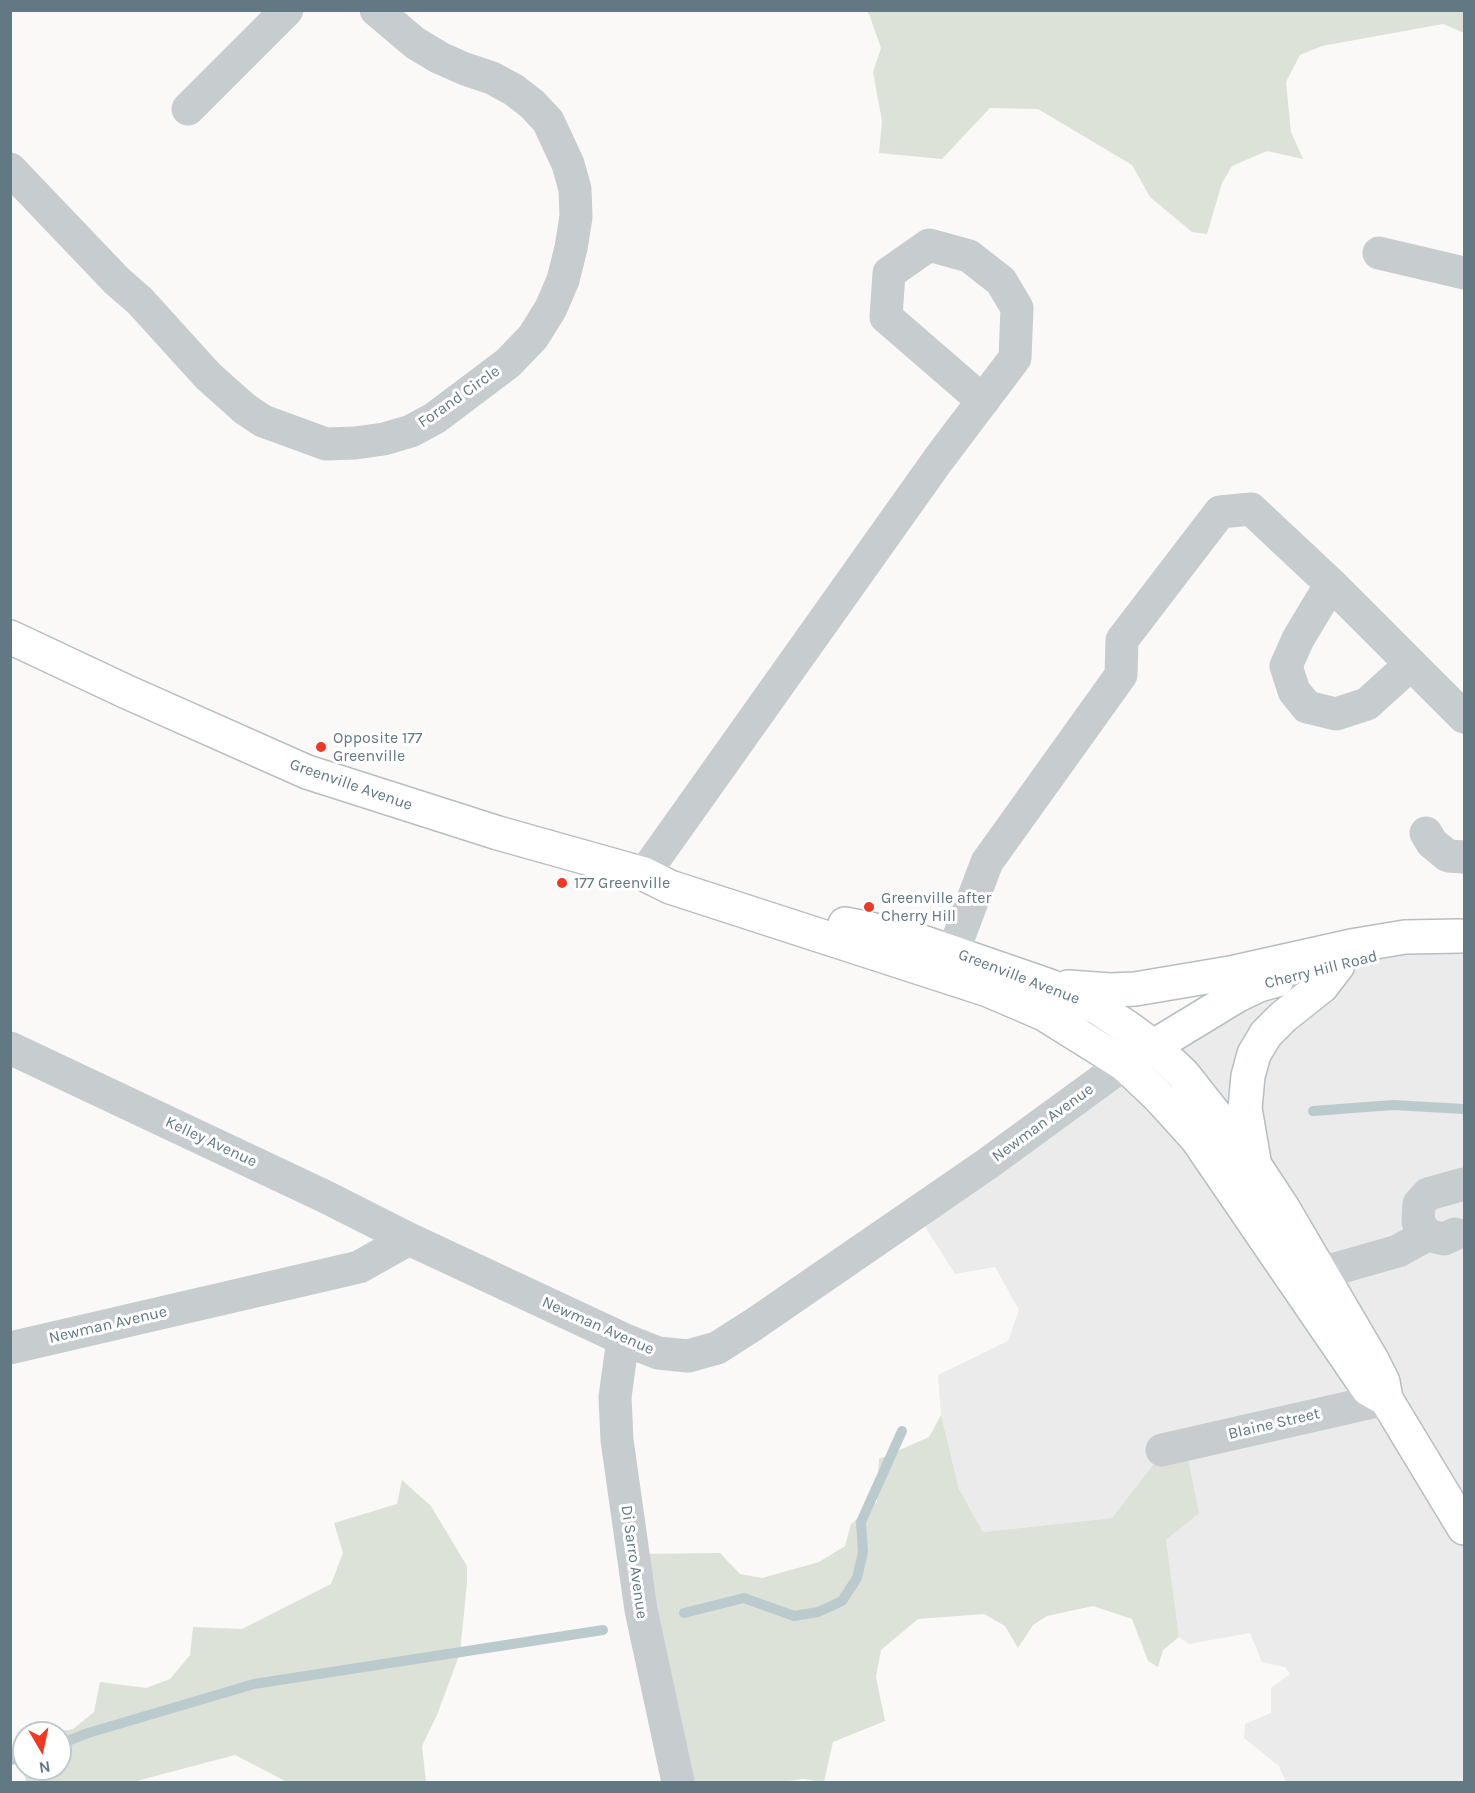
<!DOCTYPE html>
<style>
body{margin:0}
#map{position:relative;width:1475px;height:1793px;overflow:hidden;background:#faf9f7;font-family:Karla,sans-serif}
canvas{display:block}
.frame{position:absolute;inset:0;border:12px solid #627984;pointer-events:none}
.north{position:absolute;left:12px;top:1721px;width:60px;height:60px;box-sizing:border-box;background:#fff;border:2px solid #c0c9ce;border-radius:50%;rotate:171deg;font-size:16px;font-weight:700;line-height:24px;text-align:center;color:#627984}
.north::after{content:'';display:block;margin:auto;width:21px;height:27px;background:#ef3921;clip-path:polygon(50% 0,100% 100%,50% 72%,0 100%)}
</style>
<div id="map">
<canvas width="1475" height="1793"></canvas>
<div class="frame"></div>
<div class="north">N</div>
</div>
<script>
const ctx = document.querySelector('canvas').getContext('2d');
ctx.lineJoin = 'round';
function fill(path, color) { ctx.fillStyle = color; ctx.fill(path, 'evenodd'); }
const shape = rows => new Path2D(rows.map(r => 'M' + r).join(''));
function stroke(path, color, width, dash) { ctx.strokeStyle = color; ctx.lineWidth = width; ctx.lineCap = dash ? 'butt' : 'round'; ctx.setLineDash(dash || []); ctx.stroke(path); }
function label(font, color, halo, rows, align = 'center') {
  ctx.font = font + ' Karla,sans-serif'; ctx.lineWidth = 6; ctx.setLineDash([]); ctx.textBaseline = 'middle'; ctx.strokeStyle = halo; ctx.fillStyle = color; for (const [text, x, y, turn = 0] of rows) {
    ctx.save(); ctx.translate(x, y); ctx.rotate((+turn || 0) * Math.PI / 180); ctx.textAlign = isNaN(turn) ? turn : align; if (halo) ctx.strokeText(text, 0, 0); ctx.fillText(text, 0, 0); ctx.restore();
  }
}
fill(shape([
 [1464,926,1464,1782,1286,1782,1279,1766,1244,1738,1245,1724,1271,1713,1271,1688,1290,1674,1285,1667,1262,1662,1250,1633,1189,1644,1179,1637,1165,1539,1159,1457,1112,1518,983,1532,959,1489,941,1415,938,1375,1008,1341,1019,1310,995,1267,955,1274,910,1203,1141,1062,1253,1006,1287,992,1374,946]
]), '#eaebea');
fill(shape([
 [1464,10,1464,33,1443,24,1322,46,1300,55,1286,82,1291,132,1303,159,1267,151,1232,166,1222,183,1207,234,1192,232,1150,197,1132,165,1038,109,990,108,942,159,879,153,882,121,873,72,881,48,869,14,866,11],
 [941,1415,959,1489,983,1532,1112,1518,1159,1457,1186,1450,1199,1513,1166,1540,1179,1637,1163,1650,1158,1667,1148,1661,1132,1619,1093,1606,1047,1616,1033,1625,1018,1648,1005,1626,984,1614,918,1619,881,1650,876,1677,885,1721,833,1742,824,1782,803,1779,780,1782,678,1782,634,1554,720,1553,740,1574,762,1578,819,1562,845,1546,851,1524,877,1502,879,1459,929,1437],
 [402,1480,431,1506,467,1566,467,1583,460,1653,437,1715,422,1746,426,1782,287,1782,235,1755,133,1782,26,1782,18,1739,24,1738,24,1769,60,1769,60,1733,52,1733,73,1729,94,1712,100,1682,146,1688,170,1679,190,1655,193,1627,242,1629,331,1584,343,1553,334,1523,397,1504]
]), '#dce2d8');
stroke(shape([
 [1313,1111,1393,1105,1464,1109],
 [684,1613,744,1598,794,1616,818,1612,842,1601,857,1578,863,1552,861,1522,902,1431],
 [60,1744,88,1733,254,1684,603,1630],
 [10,1760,24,1757]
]), '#bbcbcd', 10);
const major = shape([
 [10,637,127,692,307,772,498,833,644,874,670,887,988,990,1044,1014,1124,1064,1158,1096,1197,1139,1368,1389,1386,1399],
 [845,924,908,937,1050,986,1098,1008,1127,1027,1153,1046,1183,1074,1254,1164,1283,1208,1372,1360,1383,1382,1386,1399,1464,1528],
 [1068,987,1110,990,1135,989,1230,973,1351,946,1405,937,1460,936],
 [1136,1057,1238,995,1259,985,1277,980],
 [1254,1161,1245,1108,1248,1076,1254,1054,1266,1034,1283,1017,1322,986,1338,965]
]);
stroke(major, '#b7bec1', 36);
stroke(shape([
 [188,109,287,10],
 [10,169,117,281,140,301,208,376,245,409,263,421,326,444,355,443,384,439,411,431,435,418,508,363,533,337,551,308,563,280,571,248,576,217,575,189,568,164,548,121,532,104,514,90,492,78,465,69,440,58,415,43,376,10],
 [1379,253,1464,273],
 [1331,584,1298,639,1286,666,1294,691,1307,707,1336,714,1367,704,1411,664],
 [1426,833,1432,843,1448,856,1464,857],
 [644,874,938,460,1015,358,1017,308,1001,281,969,256,929,245,889,273,886,317,983,401],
 [953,952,987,862,1121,675,1122,640,1220,512,1251,509,1331,584,1464,717],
 [10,1048,326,1197,409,1239],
 [1455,1234,1444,1239,1427,1235,1418,1222,1419,1204,1428,1194,1464,1184],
 [1298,1285,1321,1273,1398,1251,1427,1235],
 [623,1339,615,1397,617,1440,641,1610,678,1782],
 [10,1348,359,1267,409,1239,623,1339,658,1353,688,1356,717,1348,753,1325,987,1164,1124,1064],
 [1162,1450,1386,1399]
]), '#c7cccf', 33);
stroke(major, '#fff', 33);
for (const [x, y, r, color] of [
 [321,747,6,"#ef3921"],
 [562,883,6,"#ef3921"],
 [869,907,6,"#ef3921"]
]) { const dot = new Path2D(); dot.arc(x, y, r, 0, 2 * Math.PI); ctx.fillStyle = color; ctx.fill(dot); stroke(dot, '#fff', 2); }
label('16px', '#627984', '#fff', [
 ["Forand Circle",459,397,-35],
 ["Greenville Avenue",351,785,19],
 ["Cherry Hill Road",1321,970,-14],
 ["Greenville Avenue",1019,977,21],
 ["Newman Avenue",1043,1123,-36],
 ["Kelley Avenue",211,1142,25],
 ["Newman Avenue",108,1325,-13],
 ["Newman Avenue",598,1326,24],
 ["Blaine Street",1274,1424,-13],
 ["Di Sarro Avenue",634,1562,82]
]);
label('16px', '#627984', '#fff', [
 ["Opposite 177",333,738],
 ["Greenville",333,756],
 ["177 Greenville",574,883],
 ["Greenville after",881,898],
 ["Cherry Hill",881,916]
], 'left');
</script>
